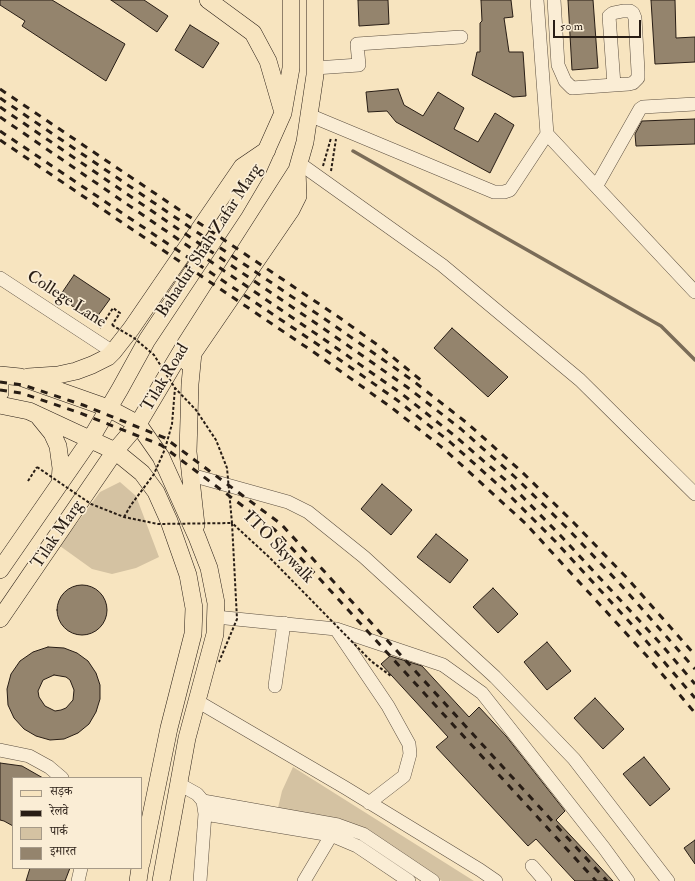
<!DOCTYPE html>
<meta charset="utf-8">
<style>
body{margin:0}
#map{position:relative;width:695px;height:881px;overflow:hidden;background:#f7e4bf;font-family:"IM FELL Double Pica","Noto Serif Devanagari",serif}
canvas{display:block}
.legend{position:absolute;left:12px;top:777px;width:130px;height:92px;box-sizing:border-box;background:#faedd5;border:1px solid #a69a88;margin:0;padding:5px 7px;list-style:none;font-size:12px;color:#281d15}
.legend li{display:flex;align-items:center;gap:8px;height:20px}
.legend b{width:20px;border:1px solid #a69a88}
.scale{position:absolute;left:553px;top:20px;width:88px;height:18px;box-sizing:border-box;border:2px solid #281d15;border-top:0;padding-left:5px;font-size:12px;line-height:14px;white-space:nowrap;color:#281d15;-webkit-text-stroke:3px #faedd5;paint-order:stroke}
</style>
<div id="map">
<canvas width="695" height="881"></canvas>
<ul class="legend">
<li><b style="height:5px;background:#f7e4bf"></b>सड़क</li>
<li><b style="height:5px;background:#281d15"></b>रेलवे</li>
<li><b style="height:11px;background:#d4c2a2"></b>पार्क</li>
<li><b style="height:11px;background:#94846d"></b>इमारत</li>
</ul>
<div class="scale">50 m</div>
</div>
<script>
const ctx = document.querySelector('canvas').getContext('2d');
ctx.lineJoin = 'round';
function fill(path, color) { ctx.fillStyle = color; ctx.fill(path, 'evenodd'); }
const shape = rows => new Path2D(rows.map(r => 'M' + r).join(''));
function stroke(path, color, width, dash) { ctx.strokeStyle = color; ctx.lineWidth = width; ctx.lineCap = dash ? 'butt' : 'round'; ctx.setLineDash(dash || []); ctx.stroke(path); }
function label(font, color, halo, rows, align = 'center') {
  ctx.font = font + ' "IM FELL Double Pica",serif'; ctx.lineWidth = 3.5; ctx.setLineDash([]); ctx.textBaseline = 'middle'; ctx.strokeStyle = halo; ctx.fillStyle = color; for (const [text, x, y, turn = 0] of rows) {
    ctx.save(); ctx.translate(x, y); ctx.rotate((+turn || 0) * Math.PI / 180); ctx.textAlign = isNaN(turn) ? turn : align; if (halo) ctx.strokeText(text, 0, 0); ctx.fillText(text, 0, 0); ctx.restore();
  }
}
fill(shape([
 [120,482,136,496,159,557,136,568,112,574,92,569,60,546,100,492],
 [293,767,474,881,442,881,352,823,278,808,282,791]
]), '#d4c2a2');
stroke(shape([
 [353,151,661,326,695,360]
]), '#7a6c58', 3.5);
const building = shape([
 [0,0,52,0,125,44,106,81,22,26,25,21,0,5,0,0],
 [111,0,144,0,168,16,157,32,111,0],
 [358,0,388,0,389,24,359,26,358,0],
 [481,0,511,0,513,17,504,18,509,52,523,52,526,96,513,97,472,75,477,52,480,52,480,23,482,21,481,0],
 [568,0,593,0,598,68,572,70,568,0],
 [651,0,675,0,676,38,695,37,695,62,655,64,651,0],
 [190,25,219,43,203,68,175,50,190,25],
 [398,89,404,105,423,116,438,92,464,108,454,129,478,142,495,113,514,125,490,173,396,122,387,111,368,112,366,92,398,89],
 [695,119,695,144,636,146,635,134,642,121,695,119],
 [74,275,110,299,94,321,59,297,74,275],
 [452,328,508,377,488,397,434,348,452,328],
 [382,484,412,510,391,535,361,509,382,484],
 [436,534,468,560,450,583,417,557,436,534],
 '57 610a25 25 0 1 1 50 0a25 25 0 1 1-50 0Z',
 [493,588,518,614,498,633,473,607,493,588],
 [547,642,571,671,547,690,524,662,547,642],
 [48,647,64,648,77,653,88,661,96,673,100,685,100,699,96,712,89,724,78,733,64,739,50,740,36,736,24,729,14,718,8,705,7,689,11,674,20,661,33,652,48,647],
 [54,675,66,677,70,680,74,690,73,700,66,708,61,710,55,711,45,706,39,697,38,691,43,680,54,675],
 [390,656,422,666,469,717,479,707,506,736,565,811,556,820,613,881,575,881,536,839,528,846,436,747,448,737,381,664,390,656],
 [595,698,624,729,603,749,574,718,595,698],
 [644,757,670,789,650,806,623,774,644,757],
 [0,763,22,766,43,778,13,778,13,826,4,821,0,820,0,763],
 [695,840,695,864,684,848,695,840],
 [30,868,70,868,65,881,26,881,30,868]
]);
fill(building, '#94846d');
stroke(building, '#281d15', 1);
const minor = shape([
 [554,0,558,65,565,81,572,88,614,85,629,84,633,83,638,78,638,71,635,18,633,13,630,11,623,11,613,13,609,16,614,85],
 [315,68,359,65,357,44,461,37],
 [309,115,494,192,504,192,510,190,547,134,537,0],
 [547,134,695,292],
 [299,163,442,265,580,380,695,494],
 [597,185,640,109,643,107,695,104],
 [0,278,113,352],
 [191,475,288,502,308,512,364,557,495,677,574,759,668,881],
 [216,617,336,629,443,665,482,693,604,848,628,881],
 [336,629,388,706,409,744,410,754,404,776,369,803],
 [275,686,284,623],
 [197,701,344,787,480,870,496,881],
 [0,750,29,756,49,767,62,778],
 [179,784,197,794,203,801,205,814,200,881],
 [203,801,338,825,363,834,433,881],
 [205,814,331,835,357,846,409,881],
 [532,866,545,881],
 [78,881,81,868],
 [304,881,335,829]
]);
const major = shape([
 [208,0,253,33,268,61,282,109],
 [193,353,190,384,188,452,196,525],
 [187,362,291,210,298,196,297,170],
 [0,375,20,377,108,408,138,424,161,457,197,537,209,568,216,603,215,634,187,738,161,881],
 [28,377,58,375,76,371,92,365,108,357,113,352,131,329,242,167,267,150],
 [0,384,0,393],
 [0,405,29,411,115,451,142,473,156,492,169,521,188,575,194,608,193,634,169,728,141,864],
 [39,417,52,433,58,446,61,468,60,482],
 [0,570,90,440,120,389,147,340,235,208,258,169,283,113,291,68,291,0],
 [0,619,115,451,138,424,185,345,297,170,305,142,315,75,315,0],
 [138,881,140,868]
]);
stroke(minor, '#5c4f40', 14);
stroke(major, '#281d15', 18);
stroke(shape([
 [323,166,331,138],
 [331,171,336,139],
 [100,328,113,308,120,313,112,325],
 [28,481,37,467]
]), '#281d15', 2, [3, 2]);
stroke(minor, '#faedd5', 13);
stroke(major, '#f7e4bf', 17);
stroke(shape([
 [0,89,340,318,379,346,422,381],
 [0,98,335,326,412,380,467,423,522,472,573,522,627,578,695,655],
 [0,107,330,333,407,387,461,429,516,478,567,528,620,584,695,669],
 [0,117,325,340,402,394,455,436,510,484,560,535,660,643,695,684],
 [0,131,320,346,397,400,450,442,504,490,555,541,635,628,695,698],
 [0,140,315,353,392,408,444,449,526,524,646,655,695,713],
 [0,382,23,385,83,405,165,438,281,524,607,881],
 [0,390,21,393,80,413,161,445,275,530,596,881]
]), '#281d15', 3, [7, 7]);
stroke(shape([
 [112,325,134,338,154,355,175,388,196,410,216,440,227,468,232,523,269,557,371,661,391,676],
 [37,467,91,504,124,517,158,524,232,523,237,619,219,662],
 [124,517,131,505,154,474,165,449,172,424,175,388]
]), '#281d15', 2, [3, 2]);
label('17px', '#281d15', '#faedd5', [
 ["Bahadur Shah Zafar Marg",210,241,-57],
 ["College Lane",66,300,33],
 ["Tilak Road",166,378,-59],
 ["Tilak Marg",58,535,-56],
 ["ITO Skywalk",278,548,46]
]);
</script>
